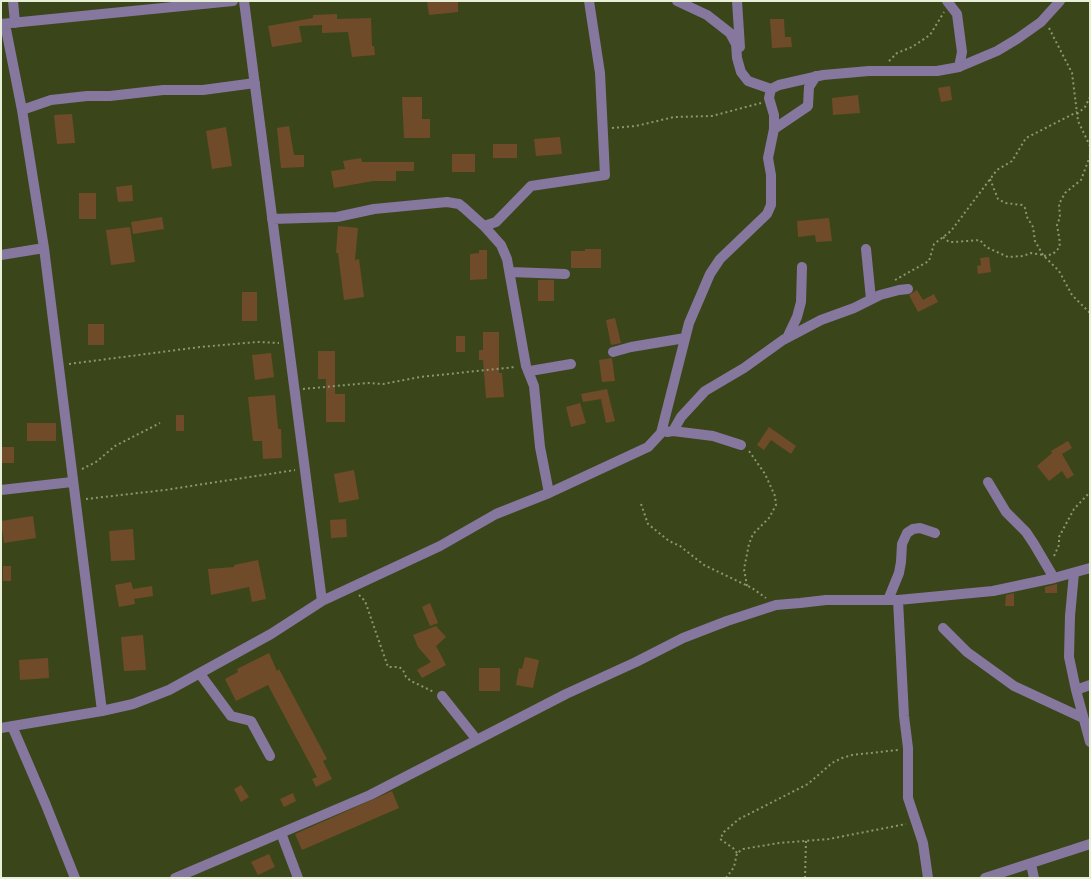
<!DOCTYPE html>
<style>
body{margin:0}
#map{position:relative;width:1091px;height:879px;overflow:hidden;background:#3a4619;font-family:"DM Sans",sans-serif}
canvas{display:block}
.frame{position:absolute;inset:0;border:2px solid #e7f0d6;pointer-events:none}
</style>
<div id="map">
<canvas width="1091" height="879"></canvas>
<div class="frame"></div>
</div>
<script>
const ctx = document.querySelector('canvas').getContext('2d');
ctx.lineJoin = 'round';
function fill(path, color) { ctx.fillStyle = color; ctx.fill(path, 'evenodd'); }
const shape = rows => new Path2D(rows.map(r => 'M' + r).join(''));
function stroke(path, color, width, dash) { ctx.strokeStyle = color; ctx.lineWidth = width; ctx.lineCap = dash ? 'butt' : 'round'; ctx.setLineDash(dash || []); ctx.stroke(path); }
fill(shape([
 [427,1,458,1,458,12,429,15],
 [337,14,337,19,371,18,372,46,374,46,375,55,352,57,348,32,322,33,322,25,299,26,302,42,272,47,268,26,313,18,313,15],
 [770,19,784,19,785,37,791,37,792,47,772,48],
 [950,86,952,100,941,102,938,88],
 [858,95,860,113,833,115,832,98],
 [402,97,422,97,422,119,430,119,430,138,404,138],
 [72,114,75,143,57,144,54,115],
 [289,126,294,155,304,155,304,167,281,168,277,128],
 [226,127,232,166,212,169,206,131],
 [560,137,562,154,536,156,534,139],
 [493,144,517,144,517,158,493,158],
 [452,154,475,154,475,172,452,172],
 [361,158,362,162,414,162,414,171,396,171,396,181,373,181,334,188,331,171,345,169,343,161],
 [132,185,133,201,118,202,116,187],
 [79,193,96,193,96,219,79,219],
 [162,217,164,229,133,234,131,222],
 [829,218,832,241,816,242,815,235,798,237,797,221],
 [338,226,358,228,355,260,359,259,364,297,344,300,338,253,336,253],
 [130,227,135,262,111,265,106,230],
 [585,249,601,249,601,268,571,268,571,251,585,251],
 [479,250,487,250,487,279,470,280,470,254,479,253],
 [989,257,991,272,978,274,977,266,981,265,980,258],
 [538,280,554,280,554,301,538,301],
 [917,290,923,300,934,294,938,302,918,312,909,295],
 [242,292,257,292,257,321,242,321],
 [615,318,621,343,611,345,606,320],
 [88,324,104,324,104,345,88,345],
 [483,332,499,332,499,373,502,373,504,397,486,398,483,360,479,360,479,350,483,350],
 [456,336,465,336,465,352,456,352],
 [318,351,335,351,335,394,345,394,345,422,326,422,326,379,318,379],
 [271,353,274,377,255,380,252,355],
 [612,358,615,381,602,382,599,360],
 [607,389,615,421,606,423,601,399,583,402,581,394],
 [275,395,278,429,281,429,282,458,263,459,262,441,253,441,248,397],
 [580,403,586,423,571,427,566,407],
 [176,415,184,415,184,431,176,431],
 [27,423,56,423,56,441,27,441],
 [769,427,796,446,791,454,771,440,764,450,757,445],
 [1068,441,1072,448,1062,454,1074,475,1067,479,1062,471,1049,481,1037,466,1052,453,1051,451],
 [1,447,14,447,14,463,1,463],
 [354,470,359,499,339,503,334,474],
 [33,516,36,538,4,543,1,521],
 [346,519,347,537,331,538,330,520],
 [133,529,135,560,111,561,109,531],
 [258,560,266,599,252,602,249,587,211,595,208,569,234,567,234,565],
 [3,566,11,566,11,581,3,581],
 [131,582,133,589,152,586,153,596,134,599,135,604,119,607,115,585],
 [1057,584,1057,593,1045,593,1045,587],
 [1014,593,1014,606,1005,606,1006,595],
 [430,603,438,623,430,626,422,607],
 [436,626,446,637,436,646,446,665,422,678,417,670,431,662,418,647,413,635],
 [143,635,146,670,124,671,121,637],
 [269,653,277,671,279,669,327,759,323,761,332,779,316,787,312,779,317,777,268,685,236,701,225,679,238,672,237,669],
 [525,657,539,660,533,688,516,685,519,668,522,669],
 [48,658,49,678,20,680,19,660],
 [479,668,500,668,500,691,479,691],
 [241,785,249,797,241,802,234,789],
 [392,791,399,808,302,850,295,834],
 [293,793,296,801,284,807,280,799],
 [269,854,275,867,258,875,251,862]
]), '#704b29');
stroke(shape([
 [1049,28,1072,73,1078,121,1090,146],
 [889,61,897,53,912,47,930,35,944,12],
 [1077,114,1085,107,1090,97],
 [612,128,636,126,674,117,712,116,761,103],
 [990,179,998,199,1005,203,1022,205,1025,208,1027,217,1033,227,1035,241,1043,255,1059,271,1072,295,1090,313],
 [943,237,949,242,954,242,980,240,986,247,1008,257,1023,256,1031,253,1043,255],
 [1044,256,1053,254,1059,248,1060,243,1057,225,1060,217,1059,204,1065,193,1081,180,1090,156],
 [895,280,929,261,934,244,951,231,997,170,1012,161,1026,138,1077,112],
 [69,364,200,347,257,342,279,343],
 [303,389,368,383,383,384,420,377,515,367],
 [82,469,96,462,115,446,160,423],
 [86,499,165,490,295,470],
 [641,504,648,524,669,541,680,546,704,565,752,588,766,598],
 [1054,556,1059,545,1059,537,1074,509,1090,492],
 [747,586,744,569,749,544,753,534,769,518,776,505,775,496,765,474,749,451],
 [359,595,365,601,388,667,399,667,403,670,406,677,411,681,434,692],
 [737,853,733,848,720,839,724,832,739,819,808,784,832,763,842,758,852,755,898,750],
 [726,878,734,867,737,853,743,849,779,843,829,839,906,824],
 [805,878,806,841]
]), '#8b9672', 2, [2, 3]);
stroke(shape([
 [13,1,15,23],
 [244,1,322,601],
 [677,1,707,15,730,33,736,44,737,58,741,72,748,81,771,89],
 [737,1,740,47],
 [947,1,957,14,962,52,959,67],
 [1,24,233,1],
 [5,24,22,110,44,248,102,711],
 [22,110,51,100,87,96,110,96,163,90,203,90,255,83],
 [774,129,808,106,809,87,816,76],
 [272,219,337,217,374,209,447,202,459,204,464,208,484,226,501,245,507,259,526,366,534,386,540,447,549,493],
 [484,226,496,222,531,186,605,175,600,73,589,1],
 [866,249,871,299],
 [1,255,44,248],
 [510,272,565,274],
 [787,338,797,317,801,302,802,267],
 [613,352,631,347,685,338],
 [530,371,571,364],
 [673,431,681,417,705,391,744,368,783,340,821,320,854,308,880,295,899,290,908,289],
 [667,432,673,431,713,436,741,445],
 [988,482,1006,512,1026,532,1034,544,1054,578],
 [1,490,72,482],
 [1074,573,1070,616,1069,657,1076,690,1090,742],
 [888,600,899,573,901,562,902,544,907,533,913,529,920,528,935,533],
 [898,600,904,716,908,748,908,798,923,843,928,878],
 [943,628,967,652,1014,686,1083,718],
 [200,674,231,716,251,721,270,756],
 [1076,690,1090,685],
 [442,696,477,740],
 [12,726,46,805,75,878],
 [1,728,102,711,133,704,169,690,271,634,322,601,440,546,496,514,549,493,648,447,661,433,689,323,710,274,720,259,767,214,771,205,771,175,768,158,774,129,774,115,769,98,771,89,779,85,823,75,869,71,937,71,959,67,997,51,1017,39,1041,22,1060,1],
 [281,833,298,878],
 [1031,864,1034,878],
 [175,878,370,795,566,694,636,662,683,638,727,621,776,605,800,603,826,600,898,600,993,591,1054,578,1090,568],
 [985,878,1090,844]
]), '#86779e', 10);
</script>
